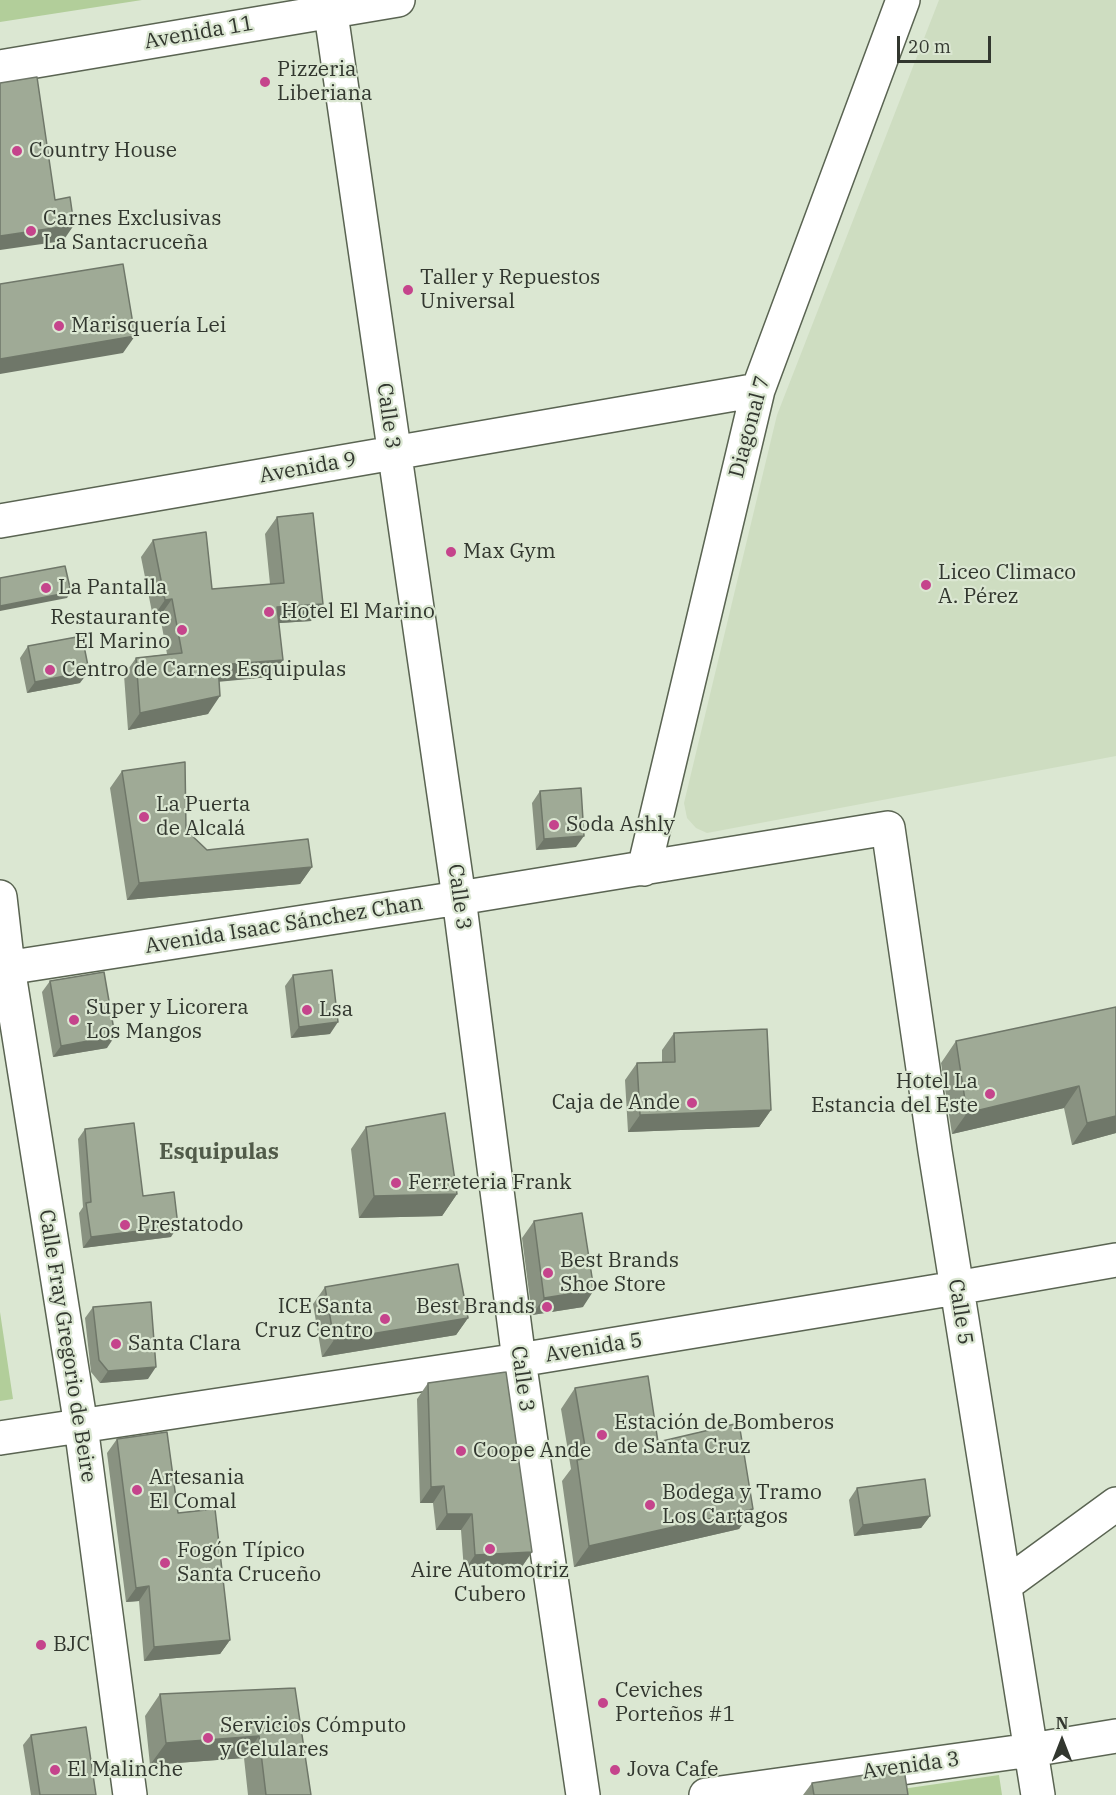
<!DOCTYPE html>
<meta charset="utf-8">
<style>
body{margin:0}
#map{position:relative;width:1116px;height:1795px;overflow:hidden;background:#dbe7d2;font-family:"IBM Plex Serif",serif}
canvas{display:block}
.north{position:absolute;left:1032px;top:1711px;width:60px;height:60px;-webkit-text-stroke:4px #dbe7d2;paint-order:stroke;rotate:0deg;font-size:16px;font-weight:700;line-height:24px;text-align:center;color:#32372f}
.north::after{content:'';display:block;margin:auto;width:21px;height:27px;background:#32372f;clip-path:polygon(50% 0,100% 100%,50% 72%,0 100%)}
.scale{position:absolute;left:897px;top:36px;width:94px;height:27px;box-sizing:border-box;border:3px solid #32372f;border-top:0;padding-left:8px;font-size:18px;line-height:21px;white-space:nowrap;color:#32372f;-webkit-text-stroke:4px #dbe7d2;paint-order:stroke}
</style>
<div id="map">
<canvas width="1116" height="1795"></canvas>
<div class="north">N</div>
<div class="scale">20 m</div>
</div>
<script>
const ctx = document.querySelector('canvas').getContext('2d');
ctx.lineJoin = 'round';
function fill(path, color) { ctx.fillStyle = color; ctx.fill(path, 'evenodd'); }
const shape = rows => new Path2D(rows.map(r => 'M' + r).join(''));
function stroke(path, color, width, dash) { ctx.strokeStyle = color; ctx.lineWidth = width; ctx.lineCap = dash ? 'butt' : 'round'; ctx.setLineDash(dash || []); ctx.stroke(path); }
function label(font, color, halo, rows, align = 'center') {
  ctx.font = font + ' "IBM Plex Serif",serif'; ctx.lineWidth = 4.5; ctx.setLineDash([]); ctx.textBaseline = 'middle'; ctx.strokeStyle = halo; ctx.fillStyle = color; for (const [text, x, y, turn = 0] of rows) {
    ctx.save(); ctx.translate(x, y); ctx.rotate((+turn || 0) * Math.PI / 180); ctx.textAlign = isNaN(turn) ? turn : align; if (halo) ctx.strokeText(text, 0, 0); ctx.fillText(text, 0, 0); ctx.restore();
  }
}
fill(shape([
 [939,0,1116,0,1116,756,707,833,696,828,687,818,684,803,777,415]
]), '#ceddc1');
fill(shape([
 [0,0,142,0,0,22],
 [0,1312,13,1399,0,1401],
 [999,1775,1002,1795,889,1795,888,1791]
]), '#b2ce9a');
const minor = shape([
 [329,0,459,898,519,1360,583,1795],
 [0,67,398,0],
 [0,521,758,390],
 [644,869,758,390,903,0],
 [0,897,8,967,81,1426,130,1795],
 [0,969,459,898,888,828,935,1151,1038,1795],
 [0,1438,519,1360,956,1288,1116,1260],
 [1005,1585,1116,1504],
 [706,1795,1031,1750,1116,1736]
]);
stroke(minor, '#5a6452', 36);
stroke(minor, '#fff', 33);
fill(shape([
 [277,517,311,621,279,623,270,677,219,681,208,714,128,730,124,675,136,658,167,654,160,616,153,617,141,557,153,540,212,589,270,584,265,534],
 [28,646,80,683,27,693,20,658],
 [122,771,207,850,312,867,300,884,127,900,110,788],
 [540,791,576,847,536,850,532,803],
 [293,975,330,1034,291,1038,285,986],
 [50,981,107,1048,53,1057,42,992],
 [1116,1007,1116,1133,1072,1145,1064,1108,952,1134,941,1063,956,1041],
 [674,1033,771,1110,759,1127,628,1132,625,1080,637,1063,662,1062,662,1050],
 [366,1127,457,1194,442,1216,359,1218,351,1149],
 [85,1129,143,1196,171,1237,83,1248,79,1213,83,1207,78,1139],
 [534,1221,583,1307,532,1315,522,1238],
 [325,1287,468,1318,456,1335,322,1357,313,1304],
 [93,1307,148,1379,100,1383,91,1372,85,1318],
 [428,1383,532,1552,521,1568,464,1571,461,1530,436,1530,433,1503,420,1503,417,1399],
 [575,1388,753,1509,739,1529,574,1567,562,1481,571,1469,561,1409],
 [117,1439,178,1513,230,1640,220,1654,144,1661,139,1601,126,1602,107,1453],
 [857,1488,930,1516,921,1528,854,1536,849,1500],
 [295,1688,311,1795,248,1795,244,1758,150,1765,145,1716,160,1694],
 [31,1735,96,1795,31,1795,23,1745],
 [812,1783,814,1795,803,1795]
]), '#899281');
fill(shape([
 [74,225,63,241,0,250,0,236],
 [135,336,123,353,0,374,0,359],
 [71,592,67,598,0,611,0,606],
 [172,599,160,616,153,617,165,600],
 [323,604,311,621,265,624,277,607],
 [283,660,270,677,206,683,218,665],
 [89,671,80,683,27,693,35,682],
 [220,696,208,714,128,730,140,713],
 [584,836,576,847,536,850,544,839],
 [312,867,300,884,127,900,139,883],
 [338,1022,330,1034,291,1038,299,1027],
 [115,1036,107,1048,53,1057,61,1046],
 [1079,1086,1064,1108,952,1134,967,1113],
 [771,1110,759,1127,628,1132,640,1115],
 [1116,1116,1116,1133,1072,1145,1087,1123],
 [457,1194,442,1216,359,1218,374,1196],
 [178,1226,171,1237,83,1248,91,1237],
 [594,1290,583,1307,532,1315,544,1298],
 [468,1318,456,1335,322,1357,334,1340],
 [156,1367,148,1379,100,1383,108,1371],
 [444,1486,433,1503,420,1503,431,1487],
 [753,1509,739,1529,574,1567,589,1546],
 [447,1514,472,1514,461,1530,436,1530],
 [930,1516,921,1528,854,1536,863,1525],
 [532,1552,521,1568,464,1571,475,1555],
 [149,1586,139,1601,126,1602,136,1588],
 [230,1640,220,1654,144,1661,154,1647],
 [259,1736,244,1758,150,1765,166,1743]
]), '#6f7769');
const building = shape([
 [37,77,55,200,70,197,74,225,0,236,0,83,37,77],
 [123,264,135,336,0,359,0,284,123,264],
 [313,513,323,604,277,607,283,660,218,665,220,696,140,713,136,658,182,653,172,599,165,600,153,540,206,532,212,589,284,583,277,517,313,513],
 [65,566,71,592,0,606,0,578,65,566],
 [82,636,89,671,35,682,28,646,82,636],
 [185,762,186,830,207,850,308,839,312,867,139,883,122,771,185,762],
 [581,788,584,836,544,839,540,791,581,788],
 [332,970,338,1022,299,1027,293,975,332,970],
 [104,972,115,1036,61,1046,50,981,104,972],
 [1116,1007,1116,1116,1087,1123,1079,1086,967,1113,956,1041,1116,1007],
 [767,1029,771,1110,640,1115,637,1063,675,1062,674,1033,767,1029],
 [445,1113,457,1194,374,1196,366,1127,445,1113],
 [134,1123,143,1196,174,1192,178,1226,91,1237,86,1203,91,1202,85,1129,134,1123],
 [582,1213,594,1290,544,1298,534,1221,582,1213],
 [458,1264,468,1318,334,1340,325,1287,458,1264],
 [151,1302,156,1367,108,1371,99,1360,93,1307,151,1302],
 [506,1372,532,1552,475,1555,472,1514,447,1514,444,1486,431,1487,428,1383,506,1372],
 [648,1376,658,1442,739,1423,753,1509,589,1546,577,1460,587,1458,575,1388,648,1376],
 [167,1432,178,1513,215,1509,230,1640,154,1647,149,1586,136,1588,117,1439,167,1432],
 [925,1479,930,1516,863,1525,857,1488,925,1479],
 [295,1688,311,1795,266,1795,259,1736,166,1743,160,1694,295,1688],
 [86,1727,96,1795,40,1795,31,1735,86,1727],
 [904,1769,908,1795,814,1795,812,1783,904,1769]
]);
fill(building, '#9faa96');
stroke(building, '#6f7769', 1.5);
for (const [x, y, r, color] of [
 [265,82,6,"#c5448c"],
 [17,151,6,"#c5448c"],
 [31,231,6,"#c5448c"],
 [408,290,6,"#c5448c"],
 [59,326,6,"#c5448c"],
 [451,552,6,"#c5448c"],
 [926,585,6,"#c5448c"],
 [46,588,6,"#c5448c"],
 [269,612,6,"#c5448c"],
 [182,630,6,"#c5448c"],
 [50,670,6,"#c5448c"],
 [144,817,6,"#c5448c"],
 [554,825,6,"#c5448c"],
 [307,1010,6,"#c5448c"],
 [74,1020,6,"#c5448c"],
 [990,1094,6,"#c5448c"],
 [692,1103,6,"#c5448c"],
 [396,1183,6,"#c5448c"],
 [125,1225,6,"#c5448c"],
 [548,1273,6,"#c5448c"],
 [547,1307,6,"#c5448c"],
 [385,1319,6,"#c5448c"],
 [116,1344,6,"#c5448c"],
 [602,1435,6,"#c5448c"],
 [461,1451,6,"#c5448c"],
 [137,1490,6,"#c5448c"],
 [650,1505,6,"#c5448c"],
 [490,1549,6,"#c5448c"],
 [165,1563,6,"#c5448c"],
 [41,1645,6,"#c5448c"],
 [603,1703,6,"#c5448c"],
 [208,1738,6,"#c5448c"],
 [55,1770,6,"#c5448c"],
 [615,1770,6,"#c5448c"]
]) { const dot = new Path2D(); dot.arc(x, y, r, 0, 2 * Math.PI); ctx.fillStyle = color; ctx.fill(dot); stroke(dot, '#dbe7d2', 2); }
label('21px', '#32372f', '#dbe7d2', [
 ["Avenida 11",199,33,-10],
 ["Calle 3",388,416,82],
 ["Diagonal 7",750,427,-75],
 ["Avenida 9",308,468,-10],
 ["Calle 3",459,897,82],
 ["Avenida Isaac Sánchez Chan",284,925,-9],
 ["Calle 5",960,1312,81],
 ["Calle Fray Gregorio de Beire",67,1346,81],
 ["Avenida 5",594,1348,-9],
 ["Calle 3",522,1379,82],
 ["Avenida 3",911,1766,-8]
]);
label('21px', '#32372f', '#dbe7d2', [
 ["Pizzeria",277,70],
 ["Liberiana",277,94],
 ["Country House",29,151],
 ["Carnes Exclusivas",43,219],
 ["La Santacruceña",43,243],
 ["Taller y Repuestos",420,278],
 ["Universal",420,302],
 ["Marisquería Lei",71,326],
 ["Max Gym",463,552],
 ["Liceo Climaco",938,573],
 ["A. Pérez",938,597],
 ["La Pantalla",58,588],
 ["Hotel El Marino",281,612],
 ["Restaurante",170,618,"right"],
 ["El Marino",170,642,"right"],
 ["Centro de Carnes Esquipulas",62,670],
 ["La Puerta",156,805],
 ["de Alcalá",156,829],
 ["Soda Ashly",566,825],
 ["Super y Licorera",86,1008],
 ["Los Mangos",86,1032],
 ["Lsa",319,1010],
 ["Hotel La",978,1082,"right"],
 ["Estancia del Este",978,1106,"right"],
 ["Caja de Ande",680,1103,"right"],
 ["Ferreteria Frank",408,1183],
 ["Prestatodo",137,1225],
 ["Best Brands",560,1261],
 ["Shoe Store",560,1285],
 ["ICE Santa",373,1307,"right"],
 ["Cruz Centro",373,1331,"right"],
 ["Best Brands",535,1307,"right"],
 ["Santa Clara",128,1344],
 ["Estación de Bomberos",614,1423],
 ["de Santa Cruz",614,1447],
 ["Coope Ande",473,1451],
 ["Artesania",149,1478],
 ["El Comal",149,1502],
 ["Bodega y Tramo",662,1493],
 ["Los Cartagos",662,1517],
 ["Fogón Típico",177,1551],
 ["Santa Cruceño",177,1575],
 ["Aire Automotriz",490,1571,"center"],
 ["Cubero",490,1595,"center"],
 ["BJC",53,1645],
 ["Ceviches",615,1691],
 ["Porteños #1",615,1715],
 ["Servicios Cómputo",220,1726],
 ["y Celulares",220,1750],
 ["El Malinche",67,1770],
 ["Jova Cafe",627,1770]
], 'left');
label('bold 22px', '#515b49', '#dbe7d2', [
 ["Esquipulas",219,1153]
]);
</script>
